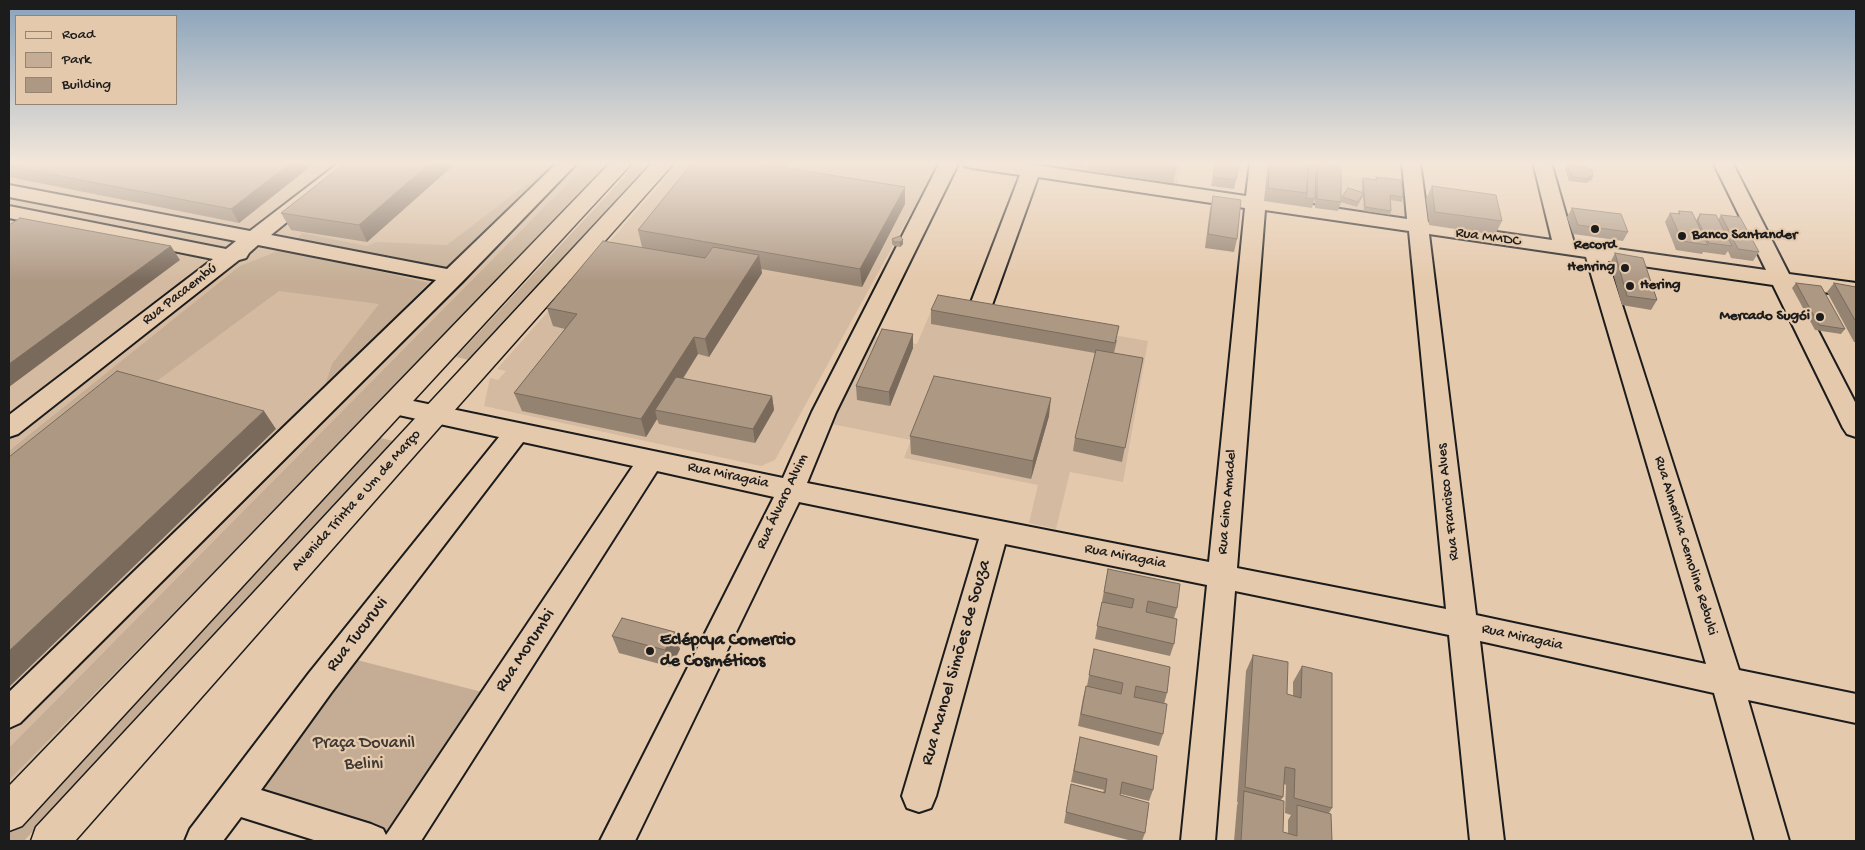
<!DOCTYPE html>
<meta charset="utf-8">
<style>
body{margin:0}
#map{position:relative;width:1865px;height:850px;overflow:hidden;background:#e5c9ac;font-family:"Gochi Hand",sans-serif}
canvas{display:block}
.frame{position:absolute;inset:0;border:10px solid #1c1c1c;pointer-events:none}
.legend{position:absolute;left:15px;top:15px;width:162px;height:90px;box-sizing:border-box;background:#e5c9ac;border:1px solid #958472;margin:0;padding:6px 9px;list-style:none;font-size:15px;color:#1c1c1c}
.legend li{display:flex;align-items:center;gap:10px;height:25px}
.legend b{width:25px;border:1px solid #958472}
</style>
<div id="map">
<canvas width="1865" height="850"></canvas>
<div class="frame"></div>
<ul class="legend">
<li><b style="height:6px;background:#e5c9ac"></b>Road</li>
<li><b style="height:14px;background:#c4ad94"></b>Park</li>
<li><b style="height:14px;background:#ad9884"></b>Building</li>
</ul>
</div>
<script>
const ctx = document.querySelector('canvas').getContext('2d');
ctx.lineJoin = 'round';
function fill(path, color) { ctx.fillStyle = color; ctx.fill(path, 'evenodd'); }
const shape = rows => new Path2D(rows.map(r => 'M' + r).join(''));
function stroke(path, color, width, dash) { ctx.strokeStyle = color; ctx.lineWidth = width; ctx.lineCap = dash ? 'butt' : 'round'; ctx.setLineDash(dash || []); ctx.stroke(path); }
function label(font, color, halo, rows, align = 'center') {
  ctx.font = font + ' "Gochi Hand",sans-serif'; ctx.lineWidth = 4.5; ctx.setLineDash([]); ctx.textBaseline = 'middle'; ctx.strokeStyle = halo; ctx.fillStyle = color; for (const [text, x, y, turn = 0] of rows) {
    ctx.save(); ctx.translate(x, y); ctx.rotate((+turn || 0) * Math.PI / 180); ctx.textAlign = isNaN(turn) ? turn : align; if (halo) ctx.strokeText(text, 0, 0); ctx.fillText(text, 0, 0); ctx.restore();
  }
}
fill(shape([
 [9,162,613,162,234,561,9,789],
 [680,162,939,162,775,460,761,466,484,406,490,378,498,380,506,371,497,369],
 [996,162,1181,162,1177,188],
 [1339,175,1409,185,1413,223,1339,212],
 [934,304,1148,341,1123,482,1070,472,1056,529,1029,523,1038,485,904,458,911,440,832,424,873,336,917,344]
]), '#d4baa0');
fill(shape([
 [559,162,454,265,449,266,438,267,294,242,302,233,367,246,376,242,447,245,553,164],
 [589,162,610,162,354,429,9,780,9,748],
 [638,162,655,162,473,361,456,357],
 [283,249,429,283,324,389,332,364,379,304,279,291,146,389,9,486,9,451,240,266],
 [380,438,394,441,24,841,9,841,9,832],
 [345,657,490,694,395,841,386,841,240,796]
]), '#c4ad94');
const minor = shape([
 [340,162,361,162,271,235,447,269,558,162,578,162,462,282,20,723,9,728,9,692,436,280,258,245,249,253,246,258,239,260,18,434,9,437,9,415,213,259,9,218,9,206,226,249,236,241,9,197,9,185,250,231,340,162],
 [940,162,959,162,836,412,807,483,1209,562,1245,208,1038,177,992,305,989,310,981,312,973,310,970,305,1020,175,972,168,965,166,963,162,1014,162,1246,196,1250,162,1268,162,1266,198,1407,219,1402,162,1420,162,1428,222,1552,240,1533,162,1551,162,1574,243,1766,270,1713,162,1732,162,1789,274,1856,283,1856,297,1796,288,1856,404,1856,437,1847,434,1843,428,1773,285,1608,261,1739,670,1856,694,1856,723,1748,700,1789,841,1755,841,1714,693,1480,641,1504,841,1470,841,1449,635,1235,591,1215,841,1181,841,1207,585,1005,544,936,796,931,808,919,812,907,808,902,796,979,539,799,502,635,841,600,841,774,497,657,471,421,841,317,841,241,817,223,841,185,841,190,829,309,673,499,437,385,412,382,406,385,400,394,397,783,478,812,412,940,162],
 [1265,210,1409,231,1446,609,1237,568,1265,210],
 [1429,234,1586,257,1706,664,1476,615,1429,234],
 [523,442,633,466,386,835,383,829,371,824,261,790,331,693,523,442]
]);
const major = shape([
 [611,162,633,162,22,826,9,831,9,786,611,162],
 [653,162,675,162,445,421,75,841,31,841,36,827,653,162]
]);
stroke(minor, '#1c1c1c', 4);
stroke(major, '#1c1c1c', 3);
fill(minor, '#e5c9ac');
fill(major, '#e5c9ac');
fill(shape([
 [9,162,316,162,239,223,9,177],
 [346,162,457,162,367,242,291,230,281,213],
 [693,162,790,162,786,168,905,204,862,287,761,269,762,273,709,357,698,354,683,379,772,396,774,410,755,443,659,424,657,419,646,437,522,411,514,393,565,329,553,326,547,308,642,247,638,230],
 [1056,162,1085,162,1083,167],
 [1088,162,1178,162,1173,183,1087,171],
 [1216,162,1236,180,1234,189,1211,186],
 [1268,162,1308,162,1316,171,1318,163,1341,201,1342,197,1362,193,1362,183,1363,178,1375,180,1376,177,1403,197,1402,202,1390,200,1391,211,1390,215,1364,211,1363,196,1357,207,1341,202,1338,211,1315,208,1315,192,1315,199,1312,208,1264,201],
 [1567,164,1589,169,1593,176,1591,181,1589,181,1587,183,1569,181,1565,169],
 [1432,186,1502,221,1495,235,1429,225,1426,199],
 [1213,196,1237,239,1234,252,1205,248,1210,209],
 [1572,208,1628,232,1623,241,1573,234,1567,217],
 [1679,211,1696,220,1700,214,1718,220,1721,215,1759,252,1753,261,1731,258,1728,251,1725,255,1703,252,1702,254,1676,250,1665,222,1670,213,1677,214],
 [900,236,903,244,900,247,894,246,892,244,892,239],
 [1615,253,1657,300,1651,310,1622,305,1610,263],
 [1796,283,1845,329,1841,334,1815,330,1792,288],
 [1834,283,1856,287,1856,342,1854,342,1827,292],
 [931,310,1117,340,1114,353,1143,358,1122,462,1073,451,1075,438,1095,353,931,324],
 [913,334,913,348,890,406,857,400,856,386],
 [1049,416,1031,479,911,454,910,436],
 [1108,569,1177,608,1174,618,1174,644,1170,656,1095,639],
 [612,636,680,649,671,667,619,653],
 [1094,649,1167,693,1164,704,1163,734,1159,746,1078,726,1083,698,1086,686,1087,686],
 [1253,655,1287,694,1293,696,1293,682,1302,666,1332,808,1329,813,1332,841,1234,841,1237,806,1238,802,1237,802,1246,671],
 [1284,784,1286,785,1285,813,1291,815,1288,820,1288,833,1283,832,1281,800,1283,797],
 [1080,737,1153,790,1149,801,1121,794,1120,795,1145,833,1142,841,1132,841,1064,823,1071,784,1103,792,1104,790,1071,782]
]), '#958372');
fill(shape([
 [292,162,316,162,239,223,231,209],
 [431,162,457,162,367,242,359,225],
 [780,162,790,162,781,174],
 [905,187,905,204,862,287,860,269],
 [903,240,903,244,900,247,900,242],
 [171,246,180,260,9,387,9,364],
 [759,255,762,273,709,357,705,339],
 [913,334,913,348,890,406,889,392],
 [694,337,698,354,662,411,655,410,657,419,646,437,641,419],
 [772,396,774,410,755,443,753,429],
 [1051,398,1049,416,1031,479,1033,461],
 [264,411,276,429,9,687,9,651],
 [675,632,680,649,671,667,665,650]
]), '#796a5c');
const building = shape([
 [9,162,292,162,231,209,9,166,9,162],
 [346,162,431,162,359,225,281,213,346,162],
 [693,162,750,162,905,187,860,269,638,230,693,162],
 [1151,162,1178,162,1177,166,1151,162],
 [1216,162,1239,163,1236,180,1213,177,1216,162],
 [1270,162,1308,162,1307,193,1268,188,1270,162],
 [1308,163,1316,164,1315,199,1306,198,1307,193,1308,163],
 [1318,163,1341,166,1341,202,1317,199,1318,163],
 [1567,164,1588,167,1589,169,1592,170,1593,176,1589,176,1590,179,1572,177,1567,164],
 [1376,177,1401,180,1403,197,1390,195,1391,211,1365,207,1363,178,1377,180,1376,177],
 [1432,186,1496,195,1502,221,1435,212,1432,186],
 [1348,188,1364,193,1358,202,1342,197,1348,188],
 [1213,196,1241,200,1237,239,1208,234,1213,196],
 [1572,208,1621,214,1628,232,1578,225,1572,208],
 [1679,211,1692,212,1708,245,1682,241,1670,213,1680,214,1679,211],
 [1700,214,1716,215,1732,246,1709,243,1698,221,1700,214],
 [1721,215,1740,217,1759,252,1738,249,1721,215],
 [20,218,171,246,9,364,9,225,20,218],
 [900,236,903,240,900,242,894,242,892,239,900,236],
 [603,241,705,258,713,247,759,255,705,339,694,337,641,419,514,393,577,314,547,308,603,241],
 [1615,253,1643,258,1657,300,1627,296,1615,253],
 [1796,283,1821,286,1845,329,1819,325,1796,283],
 [1834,283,1856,287,1856,322,1834,283],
 [938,295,1119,326,1115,343,931,310,938,295],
 [882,329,913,334,889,392,856,386,882,329],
 [1096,350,1143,358,1125,448,1075,438,1096,350],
 [117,371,264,411,9,651,9,457,117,371],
 [934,376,1051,398,1033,461,910,436,934,376],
 [676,377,772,396,753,429,655,410,676,377],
 [1108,569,1180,584,1177,608,1148,601,1146,612,1177,619,1174,644,1097,626,1102,602,1132,608,1134,599,1104,592,1108,569],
 [622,618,675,632,665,650,612,636,622,618],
 [1094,649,1170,667,1167,693,1136,686,1134,697,1167,704,1163,734,1081,714,1086,686,1121,694,1123,683,1089,675,1094,649],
 [1253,655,1288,662,1287,694,1301,698,1302,666,1332,673,1332,808,1294,798,1295,769,1285,767,1283,797,1245,787,1253,655],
 [1080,737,1157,756,1153,790,1122,782,1120,795,1149,803,1145,833,1066,812,1071,784,1105,793,1107,779,1074,771,1080,737],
 [1244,791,1284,801,1283,832,1297,836,1297,805,1331,814,1332,841,1241,841,1244,791]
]);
fill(building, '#ad9884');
stroke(building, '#796a5c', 1);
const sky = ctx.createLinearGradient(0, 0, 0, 281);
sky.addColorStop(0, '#88a2ba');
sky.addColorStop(0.58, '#f3e7da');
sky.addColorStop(1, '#f3e7da00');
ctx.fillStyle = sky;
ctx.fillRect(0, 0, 1865, 281);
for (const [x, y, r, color] of [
 [1595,229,5,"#1c1c1c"],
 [1682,236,5,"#1c1c1c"],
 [1625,268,5,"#1c1c1c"],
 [1630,286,5,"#1c1c1c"],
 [1820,317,5,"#1c1c1c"],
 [650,651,5,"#1c1c1c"]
]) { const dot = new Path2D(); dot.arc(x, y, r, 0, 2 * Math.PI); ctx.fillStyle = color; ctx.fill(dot); stroke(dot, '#e5c9ac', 2); }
label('bold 15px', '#1c1c1c', '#e5c9ac', [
 ["Banco Santander",1692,236],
 ["Record",1595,246,"center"],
 ["Henring",1615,268,"right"],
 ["Hering",1640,286],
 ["Mercado Sugói",1810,317,"right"]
], 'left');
label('15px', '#1c1c1c', '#e5c9ac', [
 ["Rua MMDC",1488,238,8],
 ["Rua Pacaembú",180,295,-38],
 ["Rua Miragaia",728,476,12],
 ["Avenida Trinta e Um de Março",357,501,-48],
 ["Rua Álvaro Alvim",783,502,-65],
 ["Rua Gino Amadel",1228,502,-85],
 ["Rua Francisco Alves",1449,502,-96],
 ["Rua Almerina Cemoline Rebulci",1685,546,73],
 ["Rua Miragaia",1125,557,11],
 ["Rua Miragaia",1522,638,12]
]);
label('18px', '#1c1c1c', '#e5c9ac', [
 ["Rua Tucuruvi",358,635,-52],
 ["Rua Morumbi",526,651,-57],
 ["Rua Manoel Simões de Souza",957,663,-74]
]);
label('bold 18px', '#1c1c1c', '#e5c9ac', [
 ["Eclépcya Comercio",660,641],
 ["de Cosméticos",660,662]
], 'left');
label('18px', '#3e3934', '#e5c9ac', [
 ["Praça Dovanil",364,744],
 ["Belini",364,765]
]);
</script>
